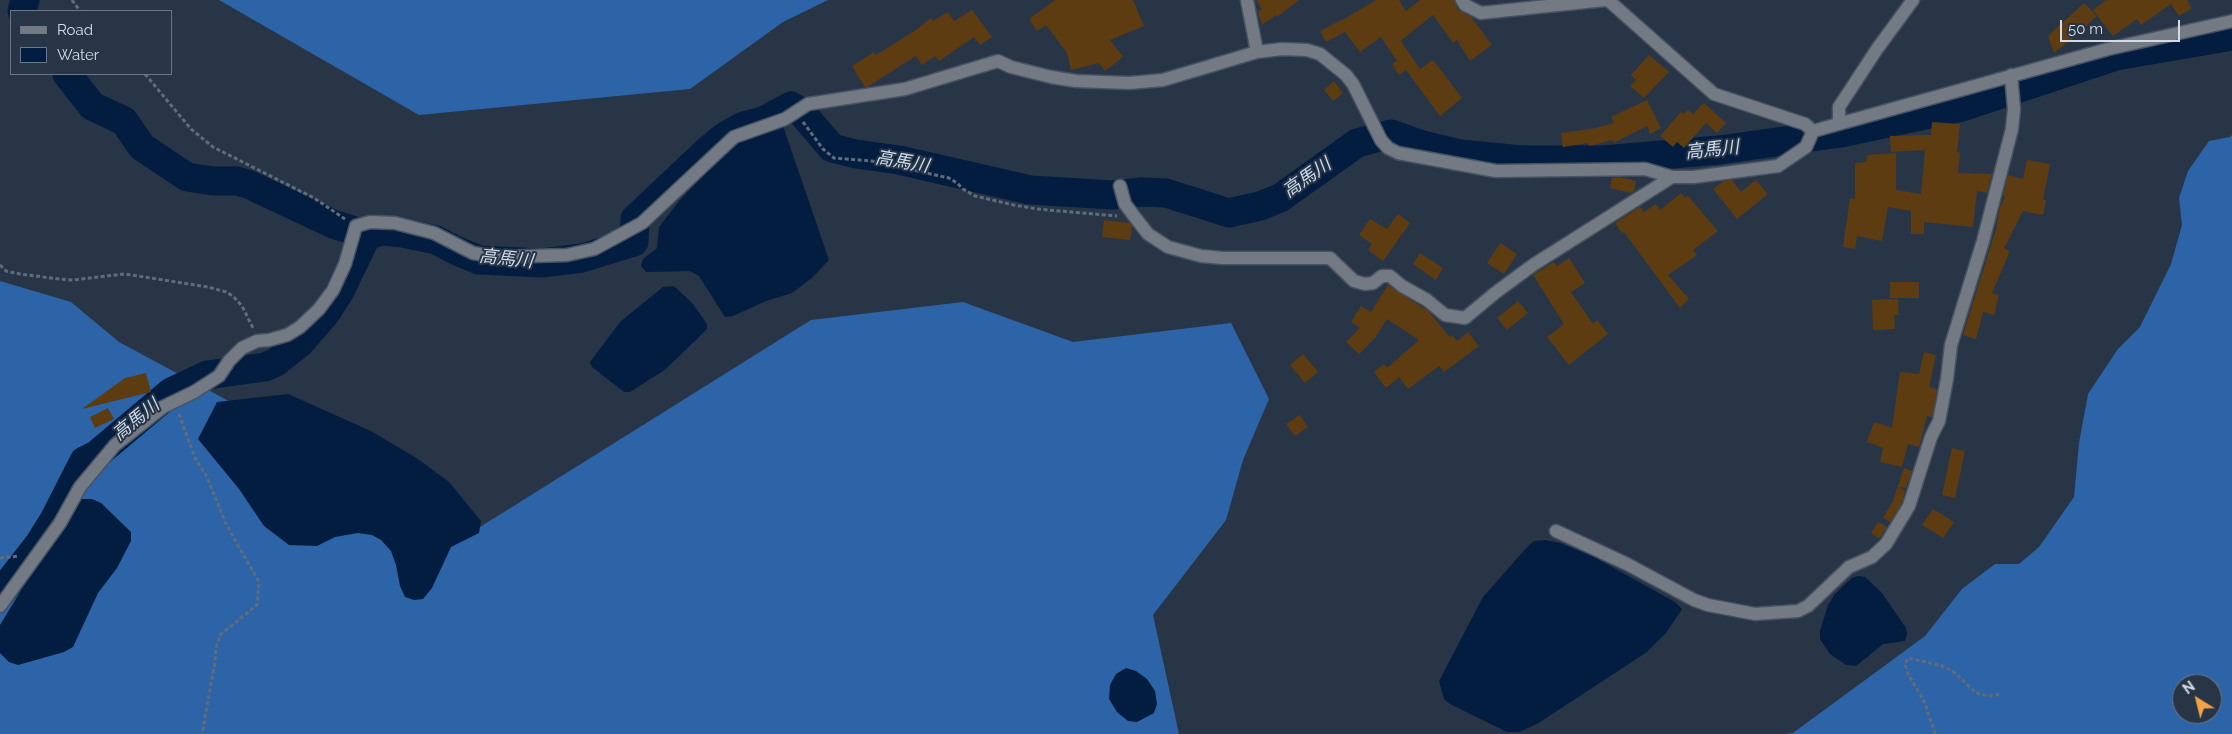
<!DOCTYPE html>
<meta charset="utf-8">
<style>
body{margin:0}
#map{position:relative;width:2232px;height:734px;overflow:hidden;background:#283546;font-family:Raleway,sans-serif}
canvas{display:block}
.legend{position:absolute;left:10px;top:10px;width:162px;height:65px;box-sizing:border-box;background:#283546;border:1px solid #6c7786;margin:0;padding:6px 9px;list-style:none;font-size:15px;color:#d3dbe6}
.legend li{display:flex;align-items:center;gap:10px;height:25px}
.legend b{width:25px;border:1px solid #6c7786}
.north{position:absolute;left:2172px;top:674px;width:50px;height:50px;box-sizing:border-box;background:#283546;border:1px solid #6c7786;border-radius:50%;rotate:324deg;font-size:14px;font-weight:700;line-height:20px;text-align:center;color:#d3dbe6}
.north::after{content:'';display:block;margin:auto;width:18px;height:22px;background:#f4a344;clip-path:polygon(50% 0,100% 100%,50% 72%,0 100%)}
.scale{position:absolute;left:2060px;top:20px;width:120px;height:22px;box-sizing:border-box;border:2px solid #d3dbe6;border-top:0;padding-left:6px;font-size:15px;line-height:18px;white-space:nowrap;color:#d3dbe6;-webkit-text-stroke:4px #283546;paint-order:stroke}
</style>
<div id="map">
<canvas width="2232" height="734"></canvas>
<ul class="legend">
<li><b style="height:6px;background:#737a83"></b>Road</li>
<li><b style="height:14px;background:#021d3f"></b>Water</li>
</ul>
<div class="north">N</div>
<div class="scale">50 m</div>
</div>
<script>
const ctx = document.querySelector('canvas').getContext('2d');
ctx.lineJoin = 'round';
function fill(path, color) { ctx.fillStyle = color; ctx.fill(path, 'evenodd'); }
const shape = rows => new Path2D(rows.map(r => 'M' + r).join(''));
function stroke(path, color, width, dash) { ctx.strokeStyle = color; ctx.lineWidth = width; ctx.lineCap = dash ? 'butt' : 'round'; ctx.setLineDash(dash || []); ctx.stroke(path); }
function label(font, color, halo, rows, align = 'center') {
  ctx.font = font + ' Raleway,"Noto Sans JP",sans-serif'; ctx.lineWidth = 4; ctx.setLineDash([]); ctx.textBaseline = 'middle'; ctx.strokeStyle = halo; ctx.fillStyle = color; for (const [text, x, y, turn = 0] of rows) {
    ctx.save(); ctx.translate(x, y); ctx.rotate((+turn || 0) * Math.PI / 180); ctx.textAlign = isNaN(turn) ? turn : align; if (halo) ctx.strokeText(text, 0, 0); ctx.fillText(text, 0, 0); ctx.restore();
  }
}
fill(shape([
 [219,0,828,0,783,22,690,89,419,115],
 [2232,135,2232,734,1785,734,1793,733,1925,636,1962,589,1995,564,2019,564,2039,547,2074,497,2079,443,2088,394,2118,349,2140,327,2171,264,2182,225,2179,198,2188,171,2209,141,2230,137],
 [2182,684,2212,684,2212,714,2182,714],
 [0,281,71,302,119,342,472,532,811,320,963,302,1073,342,1231,323,1269,399,1243,460,1226,520,1153,615,1179,734,0,734]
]), '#2c64a7');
fill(shape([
 [783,126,829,260,813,277,792,293,766,301,733,316,725,317,699,276,690,271,646,272,641,266,643,259,657,248,659,227,679,201,733,145,760,133],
 [674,286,693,304,707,324,707,329,666,369,630,392,624,392,592,367,590,362,620,322,663,287],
 [288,394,371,431,418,459,449,482,481,521,479,533,451,547,432,588,423,599,414,600,405,597,400,586,396,565,391,551,381,540,372,535,358,533,335,537,317,546,289,545,264,526,239,489,198,439,217,402],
 [79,499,92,499,101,503,131,532,131,541,117,568,98,593,73,647,64,652,18,665,9,662,0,653,0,625,25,584,72,514],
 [1545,540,1560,543,1594,557,1675,602,1682,609,1666,633,1647,652,1537,724,1519,732,1507,732,1450,704,1444,699,1439,681,1483,597,1528,546,1534,541],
 [1858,576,1865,577,1882,593,1906,628,1907,634,1905,641,1883,644,1856,666,1846,665,1830,654,1820,639,1820,631,1828,605,1835,594,1852,578],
 [1126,668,1136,671,1147,679,1155,691,1157,704,1154,713,1137,722,1128,721,1117,712,1109,699,1110,685,1116,674]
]), '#021d3f');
stroke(shape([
 [22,11,25,0],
 [67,74,92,106,124,121,142,147,187,177,213,181,237,181,250,185,333,224,367,235,384,231,403,233,436,240,455,250,479,260,542,263,582,258,634,242,635,219,707,151,724,137,743,126,763,121,791,106,802,113,832,148,856,154,899,160,1030,190,1113,195,1142,192,1166,193,1229,213,1260,206,1280,198,1357,143,1391,134,1419,144,1460,154,1522,160,1603,160,1719,150,1841,133,1962,107,2116,56,2232,36],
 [0,594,39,544,54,520,84,461,96,455,171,392,207,375,265,367,276,362,300,343,326,313,340,291,367,235]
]), '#021d3f', 29);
fill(shape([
 [1055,0,1133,0,1144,26,1110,40,1123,57,1105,71,1099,63,1071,70,1067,53,1046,25,1037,31,1029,19],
 [1256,0,1299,0,1277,17,1276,15,1262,25,1258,12,1262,9],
 [1376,0,1399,0,1406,11,1420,0,1454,0,1458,10,1471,17,1492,45,1470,61,1457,40,1453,43,1433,15,1403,39,1401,41,1420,69,1433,60,1462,98,1440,116,1406,70,1399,75,1392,64,1397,61,1381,37,1360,52,1345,32,1326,42,1320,31,1341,20,1341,21],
 [2106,0,2187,0,2192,8,2179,16,2171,4,2141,25,2137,19,2113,36,2093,10],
 [2084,3,2097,16,2072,39,2054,53,2048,36],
 [972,10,992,37,980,45,974,37,939,61,935,56,922,65,916,56,867,87,865,87,852,66,874,52,876,55,916,30,931,18,933,21,948,12,954,21],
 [1649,55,1669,72,1644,98,1630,86,1636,80,1631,75],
 [1334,81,1343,93,1333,101,1324,90],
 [1647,100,1661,128,1650,134,1647,126,1613,143,1613,140,1589,146,1588,143,1563,147,1561,133,1591,129,1614,123,1611,117],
 [1704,103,1726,123,1717,133,1706,123,1684,148,1677,142,1673,147,1660,136,1681,112,1684,114,1688,110,1693,114],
 [1932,122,1960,124,1957,152,1960,153,1958,173,1992,174,1987,193,1977,191,1973,227,1924,222,1924,234,1911,234,1911,211,1888,207,1882,241,1857,236,1855,249,1843,247,1850,198,1855,199,1855,163,1866,162,1867,155,1896,153,1896,190,1921,194,1925,150,1891,152,1890,136,1931,135],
 [2027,160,2050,164,2043,200,2046,200,2043,215,2023,211,2004,248,2010,251,1992,293,1999,295,1994,315,1983,312,1976,339,1963,335,1996,229,2000,207,2005,197,2003,196,2008,175,2023,179],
 [1619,177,1636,181,1634,192,1631,193,1610,188,1612,178],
 [1732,180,1741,192,1756,180,1768,194,1737,219,1713,189,1724,181],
 [1681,193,1685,198,1688,196,1718,231,1693,250,1697,255,1668,275,1689,299,1680,308,1624,232,1622,233,1615,223,1640,207,1644,212,1656,204,1660,210],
 [1398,214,1410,223,1383,261,1368,250,1372,244,1359,235,1370,219,1387,229],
 [1104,220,1130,223,1132,226,1130,240,1102,237],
 [1500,243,1517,254,1504,274,1487,263],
 [1420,253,1443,268,1436,280,1413,264],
 [1569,258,1585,283,1571,292,1593,324,1597,320,1608,334,1569,365,1547,337,1564,324,1533,275,1554,262,1557,266],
 [1890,282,1919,282,1919,298,1890,298],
 [1388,285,1428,311,1450,337,1452,335,1457,341,1468,332,1479,346,1444,372,1439,366,1408,389,1399,377,1386,388,1374,372,1384,364,1387,368,1419,340,1387,319,1375,338,1359,354,1346,342,1360,328,1351,322,1361,306,1371,312],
 [1898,299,1899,315,1894,315,1895,329,1873,330,1872,300],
 [1518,301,1528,313,1507,330,1497,318],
 [1924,352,1936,355,1929,387,1937,389,1932,417,1927,416,1919,447,1908,444,1902,467,1880,462,1883,448,1867,442,1874,422,1892,428,1900,372,1919,374],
 [1303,354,1318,372,1305,383,1290,365],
 [146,373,151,392,82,409,125,378],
 [108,408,114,419,95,428,90,417],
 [1300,415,1308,427,1295,436,1286,424],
 [1952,448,1965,451,1955,498,1942,495],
 [1904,468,1912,471,1906,488,1899,487,1905,491,1902,503,1890,522,1883,518,1893,501],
 [1933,509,1954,522,1943,538,1922,525],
 [1878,522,1887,527,1879,539,1871,533]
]), '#5e3c12');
const minor = shape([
 [1247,0,1257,52],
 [1462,0,1465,5,1481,13,1605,0],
 [1608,0,1714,94,1805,124,1813,131],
 [1839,123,1839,107,1877,49,1913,0],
 [1120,186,1125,204,1134,216,1148,234,1168,247,1201,256,1223,258,1330,258,1354,281,1365,284,1373,283,1382,276,1390,276,1402,286,1427,300,1445,315,1465,318,1495,293,1533,265,1672,177],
 [1556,531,1627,564,1694,600,1708,605,1755,614,1798,611,1808,606,1849,567,1872,557,1886,544,1909,506,1931,437,1939,421,1947,379,1951,345,1983,241,2012,129,2014,109,2011,75],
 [0,606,60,523,80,487,115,445,163,407,194,392,219,376,229,361,242,348,257,341,269,340,287,335,300,327,319,309,333,290,345,264,356,226,370,222,395,223,434,233,473,253,496,257,567,255,594,249,642,223,734,137,785,119,808,104,905,89,998,61,1011,67,1051,77,1076,81,1129,83,1163,80,1257,52,1282,49,1307,50,1320,54,1346,75,1353,84,1381,140,1388,148,1398,153,1496,171,1645,169,1672,177,1694,177,1778,166,1806,147,1813,131,2108,49,2232,21]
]);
stroke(minor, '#475363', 15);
stroke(shape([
 [72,0,80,11],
 [145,74,191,129,213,147,314,198,345,219],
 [803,122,823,149,834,158,872,161,949,178,957,183,963,189,975,196,1014,205,1037,209,1117,216],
 [0,265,6,271,20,274,59,279,73,280,125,274,208,287,226,292,233,296,242,306,253,328],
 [179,414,195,458,207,477,226,524,259,582,257,605,220,635,216,648,215,662,202,734],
 [0,558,19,556],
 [1935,734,1925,703,1908,674,1905,664,1908,658,1943,666,1954,672,1976,693,1989,696,2001,694]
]), '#616c7b', 3, [4, 2.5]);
stroke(minor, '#737a83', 12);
label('italic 18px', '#ccdaed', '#283546', [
 ["高馬川",1712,150,-6],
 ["高馬川",902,162,10],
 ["高馬川",1307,178,-35],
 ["高馬川",506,259,6],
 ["高馬川",136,420,-39]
]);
</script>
